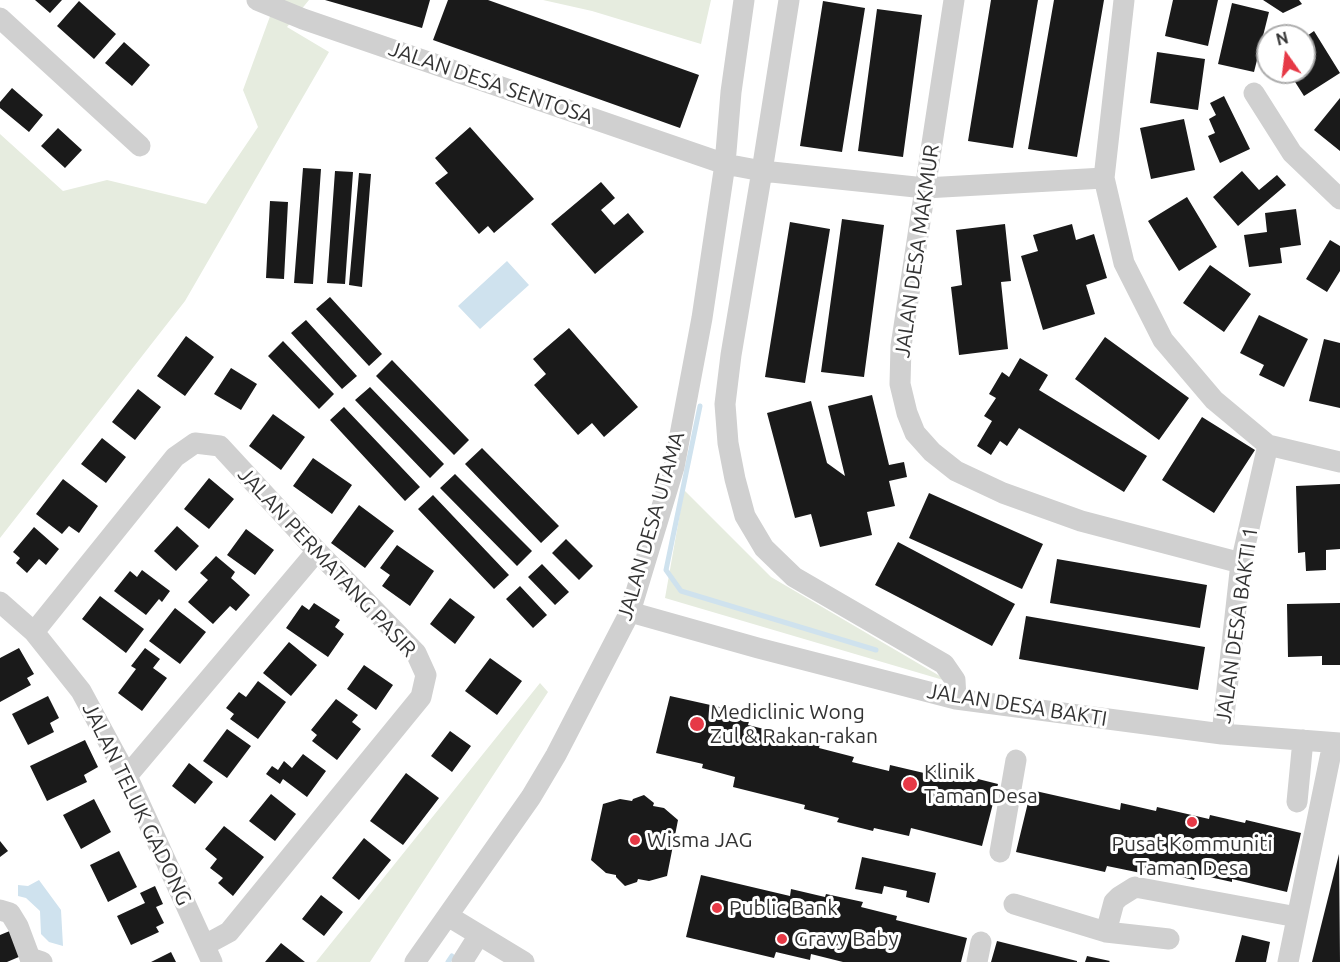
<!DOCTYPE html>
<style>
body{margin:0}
#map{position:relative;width:1340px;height:962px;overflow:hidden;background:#fff;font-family:Ubuntu,sans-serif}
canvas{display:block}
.north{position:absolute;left:1256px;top:24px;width:60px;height:60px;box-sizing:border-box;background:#fff;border:2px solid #adadad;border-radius:50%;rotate:346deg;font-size:16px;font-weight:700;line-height:24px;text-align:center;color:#333}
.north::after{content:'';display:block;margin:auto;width:21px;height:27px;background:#e63946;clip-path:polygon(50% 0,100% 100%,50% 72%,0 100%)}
</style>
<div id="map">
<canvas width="1340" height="962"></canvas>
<div class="north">N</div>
</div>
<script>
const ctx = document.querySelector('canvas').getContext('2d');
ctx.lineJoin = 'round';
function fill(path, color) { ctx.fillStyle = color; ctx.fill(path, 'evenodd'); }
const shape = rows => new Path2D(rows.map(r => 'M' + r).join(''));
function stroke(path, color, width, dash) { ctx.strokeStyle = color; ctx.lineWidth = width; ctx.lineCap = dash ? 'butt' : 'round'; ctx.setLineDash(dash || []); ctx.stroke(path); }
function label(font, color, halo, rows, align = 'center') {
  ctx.font = font + ' Ubuntu,sans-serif'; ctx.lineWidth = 6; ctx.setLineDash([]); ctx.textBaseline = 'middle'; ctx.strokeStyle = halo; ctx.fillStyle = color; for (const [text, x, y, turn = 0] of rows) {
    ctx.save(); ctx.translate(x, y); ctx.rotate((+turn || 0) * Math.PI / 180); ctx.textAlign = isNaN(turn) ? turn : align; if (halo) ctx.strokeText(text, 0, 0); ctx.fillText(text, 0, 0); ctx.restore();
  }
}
fill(shape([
 [276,0,309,0,287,27,329,52,185,301,0,538,0,134,63,191,107,180,206,204,258,127,243,90],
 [543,0,711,0,701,44,592,11],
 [684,490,771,577,950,682,665,598],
 [540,683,548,692,370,962,316,962]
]), '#e6ecdf');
fill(shape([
 [507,261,529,285,480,329,458,306],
 [39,880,61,910,63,946,49,942,41,934,40,911,26,898,18,896,18,885,28,886]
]), '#cfe2ee');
stroke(shape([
 [700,406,666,570,681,591,876,650],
 [448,962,452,956]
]), '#cfe2ee', 5);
fill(shape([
 [35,0,62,0,50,13],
 [325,0,430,0,422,28],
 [448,0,488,0,699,75,680,128,433,40],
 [991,0,1038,0,1013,148,968,141],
 [1054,0,1104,0,1077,157,1028,149],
 [1173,0,1218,0,1208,46,1165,36],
 [1263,0,1299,0,1302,4,1283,13],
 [79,1,116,34,94,59,57,26],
 [823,1,865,8,842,152,800,146],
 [1232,3,1269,12,1254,72,1218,64],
 [877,9,922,15,903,157,858,151],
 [1314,31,1340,73,1304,96,1290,74,1293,72,1304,72,1304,38],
 [124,42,150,65,132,86,105,63],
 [1157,52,1205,59,1198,110,1150,103],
 [12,88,43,115,29,132,0,108,0,102],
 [1224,96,1250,149,1220,163,1208,136,1215,133,1209,119,1216,115,1210,103],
 [1340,98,1340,151,1314,130],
 [1184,119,1195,170,1151,179,1140,128],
 [470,127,534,199,494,233,488,226,479,234,435,183,448,173,435,158],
 [58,128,82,150,65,168,41,146],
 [303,168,321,169,313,284,294,283],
 [335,171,353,172,345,284,327,283],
 [1242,171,1259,190,1277,175,1286,185,1238,226,1213,197],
 [359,173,371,174,362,287,349,285],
 [601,182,615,198,601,210,614,225,628,213,644,232,595,274,551,224],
 [1187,197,1217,247,1179,271,1148,221],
 [270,201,288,202,284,279,266,278],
 [1296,209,1301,245,1280,248,1282,263,1249,267,1244,235,1267,232,1265,213],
 [842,219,884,225,864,377,821,372],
 [790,222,830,229,805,383,765,377],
 [1005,224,1011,281,1001,282,1008,349,959,355,951,287,962,285,956,230],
 [1072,224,1076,240,1094,234,1107,278,1086,285,1095,314,1043,330,1021,256,1038,251,1033,235],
 [1330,240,1340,246,1340,271,1327,292,1306,279],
 [1210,265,1251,294,1224,332,1183,303],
 [330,297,382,354,369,366,316,309],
 [1259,315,1308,339,1284,387,1259,375,1264,365,1240,353],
 [306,320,357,376,342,389,291,333],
 [569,328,638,407,604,437,592,423,578,435,534,385,546,374,533,359],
 [186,336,214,357,185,396,157,376],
 [1105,337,1189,398,1159,440,1075,379],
 [1324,339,1340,343,1340,408,1309,401],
 [283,341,334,394,319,409,268,356],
 [1020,358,1048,375,1039,390,1147,456,1124,492,1019,428,1007,446,1000,441,991,455,977,446,992,421,984,416,996,398,989,394,1002,372,1009,377],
 [392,360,469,440,454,455,376,376],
 [231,368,257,384,241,410,214,394],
 [370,387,444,464,430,478,355,400],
 [138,389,161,407,135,440,112,422],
 [872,395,889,465,904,462,907,477,889,481,895,506,867,512,872,535,820,547,811,514,795,518,767,413,811,401,827,463,845,476,828,406],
 [344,407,420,487,405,501,330,420],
 [273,414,305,437,281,470,249,446],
 [1202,417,1255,450,1214,513,1162,480],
 [102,438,126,457,106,483,81,464],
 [482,448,559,526,541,543,465,464],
 [313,458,352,485,332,514,293,486],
 [455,474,532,551,517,566,440,488],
 [209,478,234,499,209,529,184,509],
 [63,479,98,506,79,533,69,526,62,534,36,514],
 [1340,484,1340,549,1326,550,1326,570,1306,571,1305,552,1298,553,1296,486],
 [929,493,1043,544,1022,589,909,538],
 [433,495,509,575,494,589,418,509],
 [359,505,394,531,365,568,331,543],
 [177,526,199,546,176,571,154,551],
 [34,527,59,549,46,565,39,559,27,573,16,563,20,558,13,552],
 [246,529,274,550,255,575,227,555],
 [566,539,593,566,579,580,552,553],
 [898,542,1015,604,992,646,875,585],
 [397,545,434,571,410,606,382,586,390,575,380,568],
 [216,556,235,572,231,578,250,595,236,611,230,606,213,624,188,602,208,580,200,573],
 [1057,559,1207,585,1200,628,1050,603],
 [542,564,569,592,555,605,528,577],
 [142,570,170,591,162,602,159,599,146,615,114,591,130,571,137,577],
 [520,586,547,615,533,628,506,599],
 [100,596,144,629,126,653,82,619],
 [450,598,475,617,455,644,430,624],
 [314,603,340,620,335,627,344,634,328,657,286,628,302,605,309,610],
 [1340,603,1340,665,1322,665,1322,656,1288,657,1287,604],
 [175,608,206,632,180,664,149,641],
 [1026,616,1205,647,1198,690,1019,659],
 [289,642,317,665,291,696,263,673],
 [19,648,34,674,27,678,31,685,0,702,0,658],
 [145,648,160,659,153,668,167,678,142,711,118,693,136,669,131,666],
 [490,658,522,681,497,715,465,691],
 [364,665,393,685,376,710,347,689],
 [258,681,286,702,258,739,230,719,234,714,226,708,239,692,246,697],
 [48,696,59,718,50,723,54,732,28,745,12,714],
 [670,696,751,714,748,725,820,743,819,748,854,757,852,762,889,771,890,765,924,773,926,766,998,784,982,846,911,828,909,836,874,828,873,831,837,822,839,818,804,809,805,805,733,787,735,777,702,768,703,764,656,753],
 [336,699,358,715,352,722,361,729,337,760,312,741,317,735,311,730],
 [227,729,251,746,227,778,203,761],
 [450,731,471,746,452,772,431,756],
 [85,740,98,767,84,775,87,782,47,801,30,766],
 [303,754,326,771,307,797,283,779,280,784,266,774,272,766,278,770,284,761,292,768],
 [189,763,213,782,195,804,172,786],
 [406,773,439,798,403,845,370,821],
 [1031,790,1120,810,1121,803,1156,811,1157,807,1209,819,1210,815,1245,823,1246,820,1301,833,1287,892,1232,879,1232,882,1196,874,1194,880,1142,868,1141,873,1107,866,1105,872,1016,852],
 [271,794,296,814,275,841,249,821],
 [644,795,654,803,653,806,664,808,678,820,667,876,649,881,638,879,637,882,625,886,616,877,616,875,606,873,591,860,603,804,620,799,632,801,633,799],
 [94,799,111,832,81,849,63,815],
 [224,826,264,857,233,896,218,883,223,878,210,868,217,859,205,849],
 [364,838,391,860,359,900,332,878],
 [0,841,8,851,0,857],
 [119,851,137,887,108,902,90,865],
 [1339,854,1340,962,1312,962],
 [862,857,936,873,929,903,906,897,907,891,884,886,882,894,855,889],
 [701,875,790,896,791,889,825,897,826,894,863,902,861,907,897,916,896,920,967,938,961,962,843,962,811,954,810,960,776,952,774,958,686,937],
 [155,886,163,904,156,907,164,923,156,927,159,932,131,945,117,916,145,903,140,893],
 [321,895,343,912,324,936,302,919],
 [17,928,28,953,7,962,0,962,0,935],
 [1242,935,1270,942,1266,962,1235,962],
 [997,941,1077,961,1077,962,991,962],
 [281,943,305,962,265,962],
 [171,952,176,962,151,962],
 [1087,956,1110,961,1109,962,1085,962]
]), '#1a1a1a');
stroke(shape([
 [257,0,303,19,725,164,762,171,925,188,1104,178],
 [789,0,762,171,731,355,725,404,728,443,735,479,745,516,764,548,794,577,944,664,955,680,956,699],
 [954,0,901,346,900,384,907,413,915,433,932,452,956,471,1003,493,1081,521,1241,563],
 [1124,0,1104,178,1124,263,1163,340,1214,400,1268,445,1340,462],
 [0,18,140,146],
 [1254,93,1292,153,1340,199],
 [0,602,34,632,81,691,127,776,212,962],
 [630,612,758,648,956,699,1222,734,1340,743],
 [34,632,175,457,195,443,220,446,317,551,416,653,426,675,421,697,229,932,205,945],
 [1222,734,1241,563,1268,445],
 [127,776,317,551],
 [1297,802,1303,740],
 [1000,852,1016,760],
 [1014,904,1106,932,1169,939],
 [0,910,10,913,18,926,30,958,42,962],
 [448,916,524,962],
 [1106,932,1114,902,1119,897,1135,887,1297,917],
 [415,962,531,797,556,755,630,612,674,467,702,318,725,164,731,92,744,0],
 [462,962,479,935],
 [977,962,981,942],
 [1288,962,1333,743]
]), '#d0d0d0', 21);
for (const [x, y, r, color] of [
 [697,724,8,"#e63946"],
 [910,784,8,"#e63946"],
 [1192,822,6,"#e63946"],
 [635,840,6,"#e63946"],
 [717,908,6,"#e63946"],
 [782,939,6,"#e63946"]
]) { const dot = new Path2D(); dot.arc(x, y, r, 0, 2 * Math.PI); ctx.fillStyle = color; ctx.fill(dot); stroke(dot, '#fff', 2); }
label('21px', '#333', '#fff', [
 ["JALAN DESA SENTOSA",491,83,19],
 ["JALAN DESA MAKMUR",917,251,-82],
 ["JALAN DESA UTAMA",651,526,-74],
 ["JALAN PERMATANG PASIR",327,562,47],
 ["JALAN DESA BAKTI 1",1237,625,-82],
 ["JALAN DESA BAKTI",1017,705,9],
 ["JALAN TELUK GADONG",137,804,64]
]);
label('21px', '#333', '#fff', [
 ["Mediclinic Wong",710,712],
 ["Zul & Rakan-rakan",710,736],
 ["Klinik",924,772],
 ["Taman Desa",924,796],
 ["Wisma JAG",647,840],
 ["Pusat Kommuniti",1192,844,"center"],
 ["Taman Desa",1192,868,"center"],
 ["Public Bank",729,908],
 ["Gravy Baby",794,939]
], 'left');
</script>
